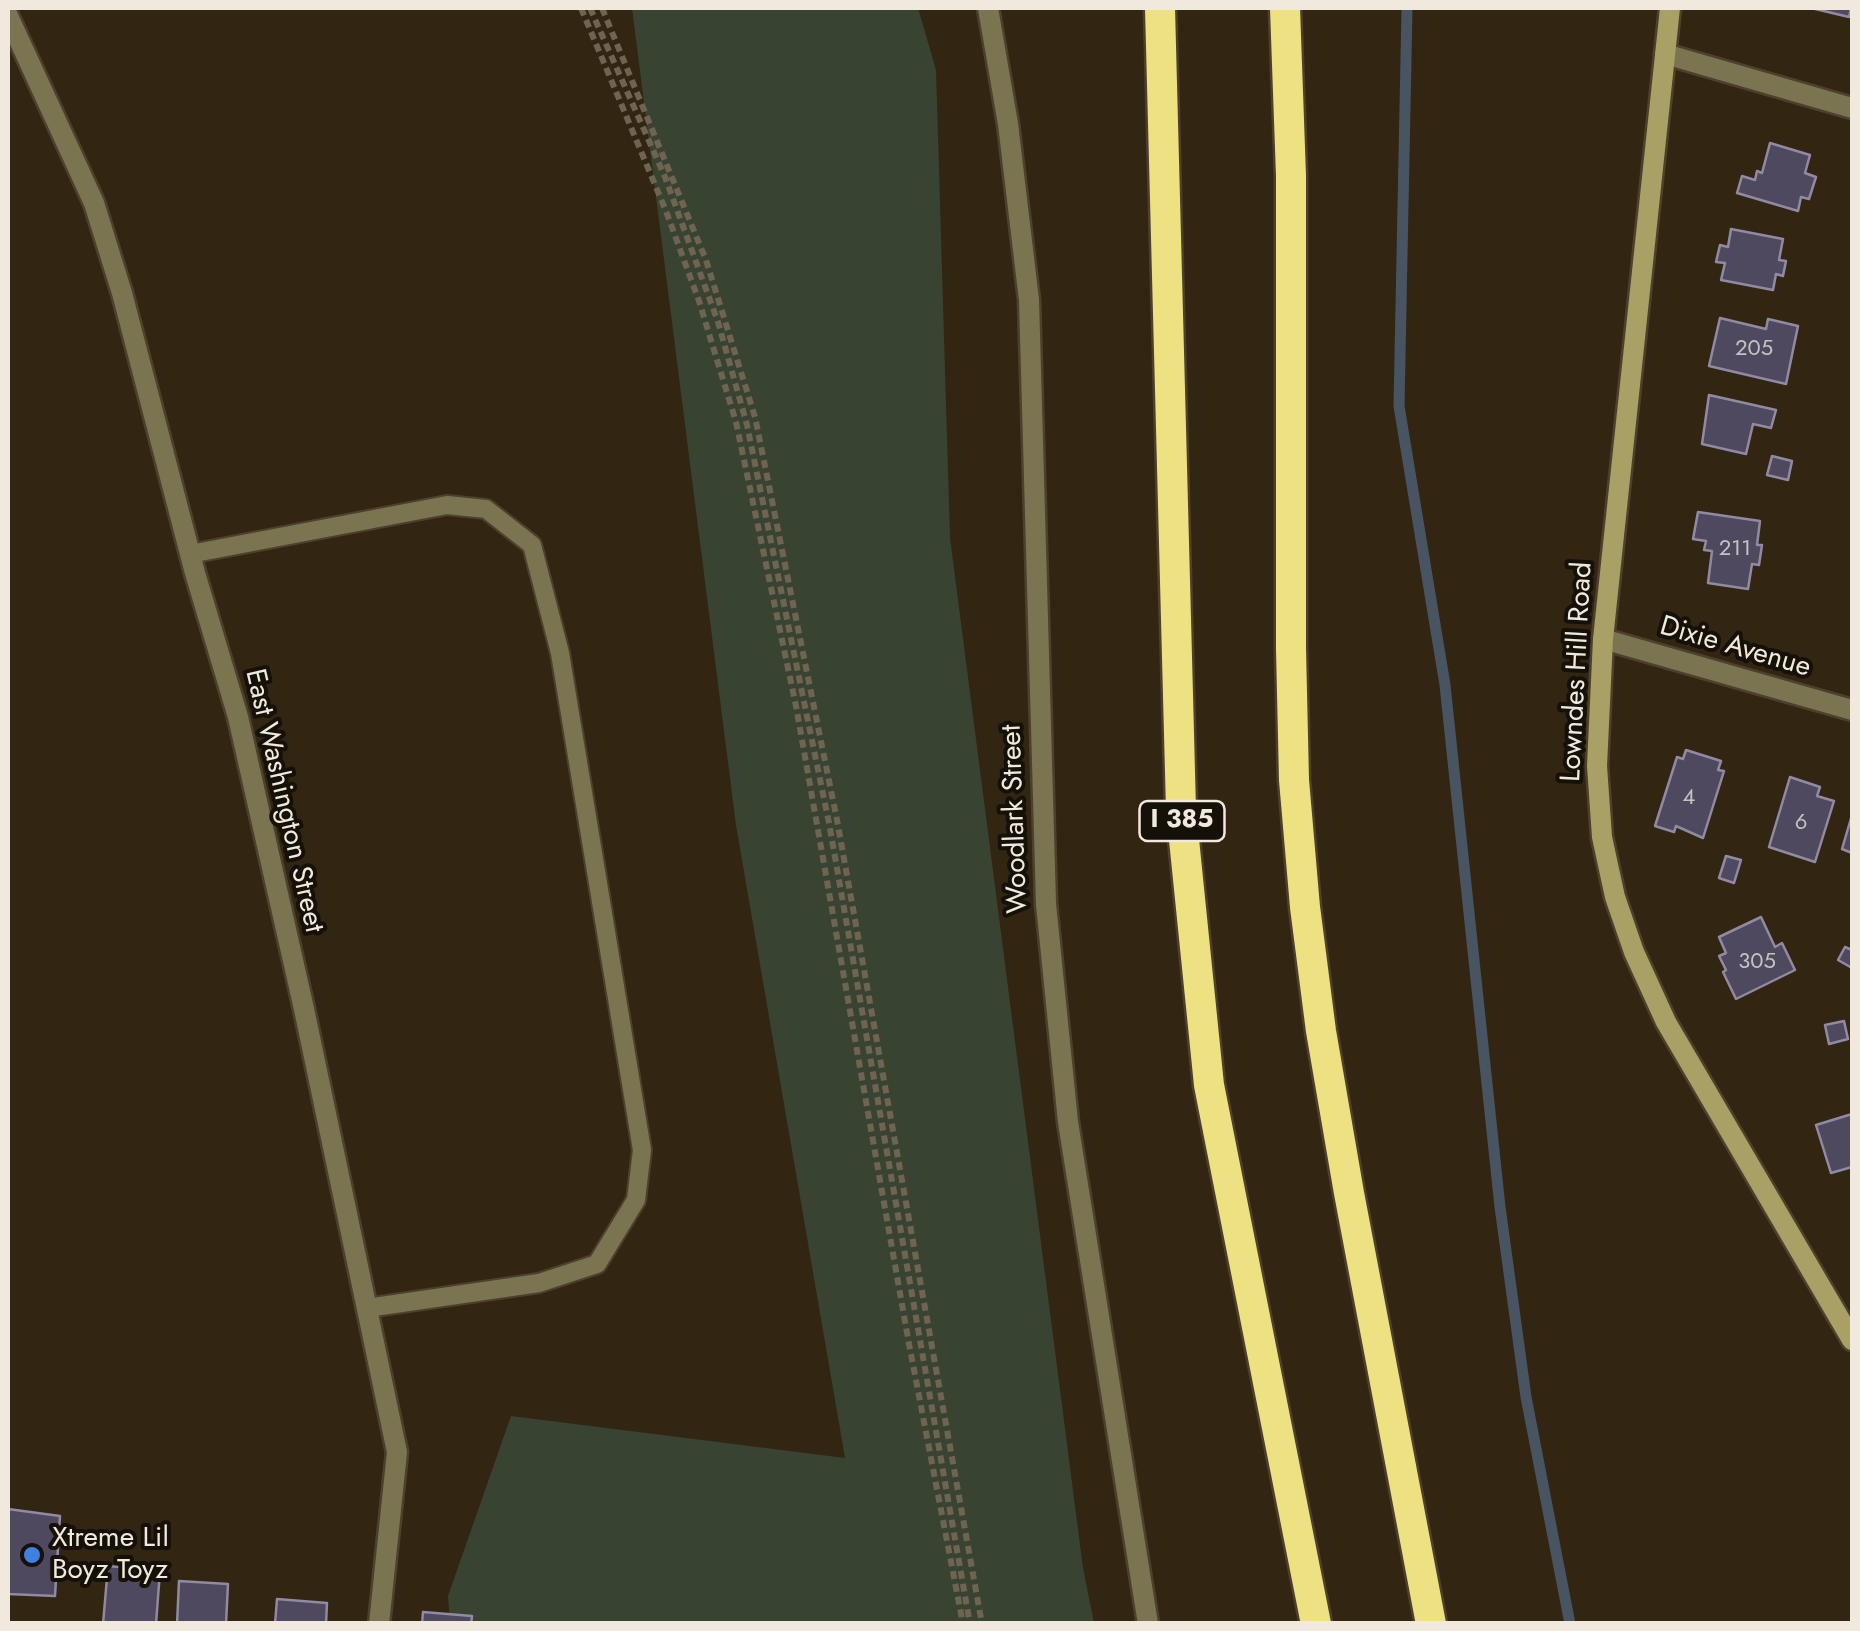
<!DOCTYPE html>
<style>
body{margin:0}
#map{position:relative;width:1860px;height:1631px;overflow:hidden;background:#322612;font-family:Jost,sans-serif}
canvas{display:block}
.frame{position:absolute;inset:0;border:10px solid #f1e9dd;pointer-events:none}
</style>
<div id="map">
<canvas width="1860" height="1631"></canvas>
<div class="frame"></div>
</div>
<script>
const ctx = document.querySelector('canvas').getContext('2d');
ctx.lineJoin = 'round';
function fill(path, color) { ctx.fillStyle = color; ctx.fill(path, 'evenodd'); }
const shape = rows => new Path2D(rows.map(r => 'M' + r).join(''));
function stroke(path, color, width, dash) { ctx.strokeStyle = color; ctx.lineWidth = width; ctx.lineCap = dash ? 'butt' : 'round'; ctx.setLineDash(dash || []); ctx.stroke(path); }
function label(font, color, halo, rows, align = 'center') {
  ctx.font = font + ' Jost,sans-serif'; ctx.lineWidth = 8; ctx.setLineDash([]); ctx.textBaseline = 'middle'; ctx.strokeStyle = halo; ctx.fillStyle = color; for (const [text, x, y, turn = 0] of rows) {
    ctx.save(); ctx.translate(x, y); ctx.rotate((+turn || 0) * Math.PI / 180); ctx.textAlign = isNaN(turn) ? turn : align; if (halo) ctx.strokeText(text, 0, 0); ctx.fillText(text, 0, 0); ctx.restore();
  }
}
fill(shape([
 [632,8,918,8,936,70,950,538,1083,1568,1094,1623,450,1624,448,1596,511,1416,845,1458,736,825]
]), '#384431');
stroke(shape([
 [1407,8,1399,406,1445,685,1500,1207,1526,1397,1570,1624]
]), '#485461', 11);
const building = shape([
 [1811,8,1851,8,1849,17,1811,8],
 [1770,143,1810,155,1805,173,1816,177,1809,199,1801,197,1798,211,1737,193,1742,176,1755,180,1757,171,1762,173,1770,143],
 [1731,229,1783,239,1779,260,1786,261,1783,276,1776,274,1773,290,1721,280,1725,263,1716,262,1720,245,1728,247,1731,229],
 [1720,318,1766,329,1768,319,1798,326,1786,384,1709,366,1720,318],
 [1709,395,1776,410,1771,428,1753,424,1746,454,1702,444,1709,395],
 [1772,456,1792,461,1788,480,1767,475,1772,456],
 [1698,512,1760,521,1757,545,1762,545,1759,565,1752,564,1748,589,1708,583,1712,551,1704,550,1706,541,1693,539,1698,512],
 [1686,750,1721,761,1718,770,1724,771,1703,838,1676,826,1674,832,1655,826,1677,757,1683,759,1686,750],
 [1790,777,1820,787,1817,796,1834,801,1815,862,1769,847,1790,777],
 [1852,815,1852,853,1842,849,1852,815],
 [1726,856,1741,860,1734,883,1719,878,1726,856],
 [1761,917,1775,947,1782,943,1795,970,1736,999,1723,972,1726,970,1719,956,1726,953,1719,937,1761,917],
 [1845,947,1852,950,1852,968,1838,960,1845,947],
 [1844,1021,1848,1039,1829,1044,1825,1025,1844,1021],
 [1852,1114,1852,1167,1831,1173,1816,1125,1852,1114],
 [8,1509,60,1516,55,1596,8,1594,8,1509],
 [108,1566,160,1571,156,1624,103,1624,108,1566],
 [179,1581,228,1584,226,1624,177,1624,179,1581],
 [277,1599,327,1603,326,1624,275,1624,277,1599],
 [423,1612,472,1616,471,1624,422,1624,423,1612]
]);
fill(building, '#4e495f');
stroke(building, '#908aa3', 2.5);
const lane = shape([
 [190,554,447,505,486,509,532,545,560,653,642,1150,636,1200,597,1264,539,1283,367,1308]
]);
const street = shape([
 [988,8,1008,124,1029,300,1046,904,1068,1122,1148,1624],
 [8,16,94,203,122,293,195,573,238,717,304,1009,397,1452,379,1624],
 [1665,54,1852,108],
 [1603,639,1852,710]
]);
const secondary = shape([
 [1670,8,1603,639,1597,766,1602,837,1615,897,1634,952,1666,1022,1852,1340]
]);
const highway = shape([
 [1160,8,1181,810,1209,1085,1316,1624],
 [1285,8,1291,176,1291,649,1294,780,1305,907,1321,1031,1349,1193,1431,1624]
]);
stroke(lane, '#4d412e', 22);
stroke(street, '#4d412e', 25);
stroke(secondary, '#4d412e', 25);
stroke(highway, '#4d412e', 35);
stroke(shape([
 [581,8,666,211,699,301,736,422,796,706,909,1344,963,1624],
 [590,8,665,177,718,322,747,425,829,823,970,1624],
 [602,8,706,260,755,417,837,820,982,1624]
]), '#6f6452', 6, [8, 5]);
stroke(lane, '#7a7550', 18);
stroke(street, '#7a7550', 20);
stroke(secondary, '#a8a065', 20);
stroke(highway, '#eee181', 30);
for (const [x, y, r, color] of [
 [32,1555,10,"#3f7fe0"]
]) { const dot = new Path2D(); dot.arc(x, y, r, 0, 2 * Math.PI); ctx.fillStyle = color; ctx.fill(dot); stroke(dot, '#151008', 4); }
label('22px', '#c8c1be', null, [
 ["205",1754,350],
 ["211",1735,550],
 ["4",1689,799],
 ["6",1801,824],
 ["305",1757,963]
]);
for (const [x, y, w] of [
 [1182,821,85]
]) { const box = new Path2D(); box.roundRect(x - w / 2, y - 20, w, 40, 8); ctx.fillStyle = '#151008'; ctx.fill(box); stroke(box, '#f1e9dd', 2.5); }
label('bold 25px', '#f1e9dd', null, [
 ["I 385",1182,821]
]);
label('28px', '#f1e9dd', '#151008', [
 ["Dixie Avenue",1735,648,16],
 ["Lowndes Hill Road",1578,672,-87],
 ["East Washington Street",283,801,77],
 ["Woodlark Street",1016,819,-92]
]);
label('28px', '#f1e9dd', '#151008', [
 ["Xtreme Lil",52,1539],
 ["Boyz Toyz",52,1571]
], 'left');
</script>
